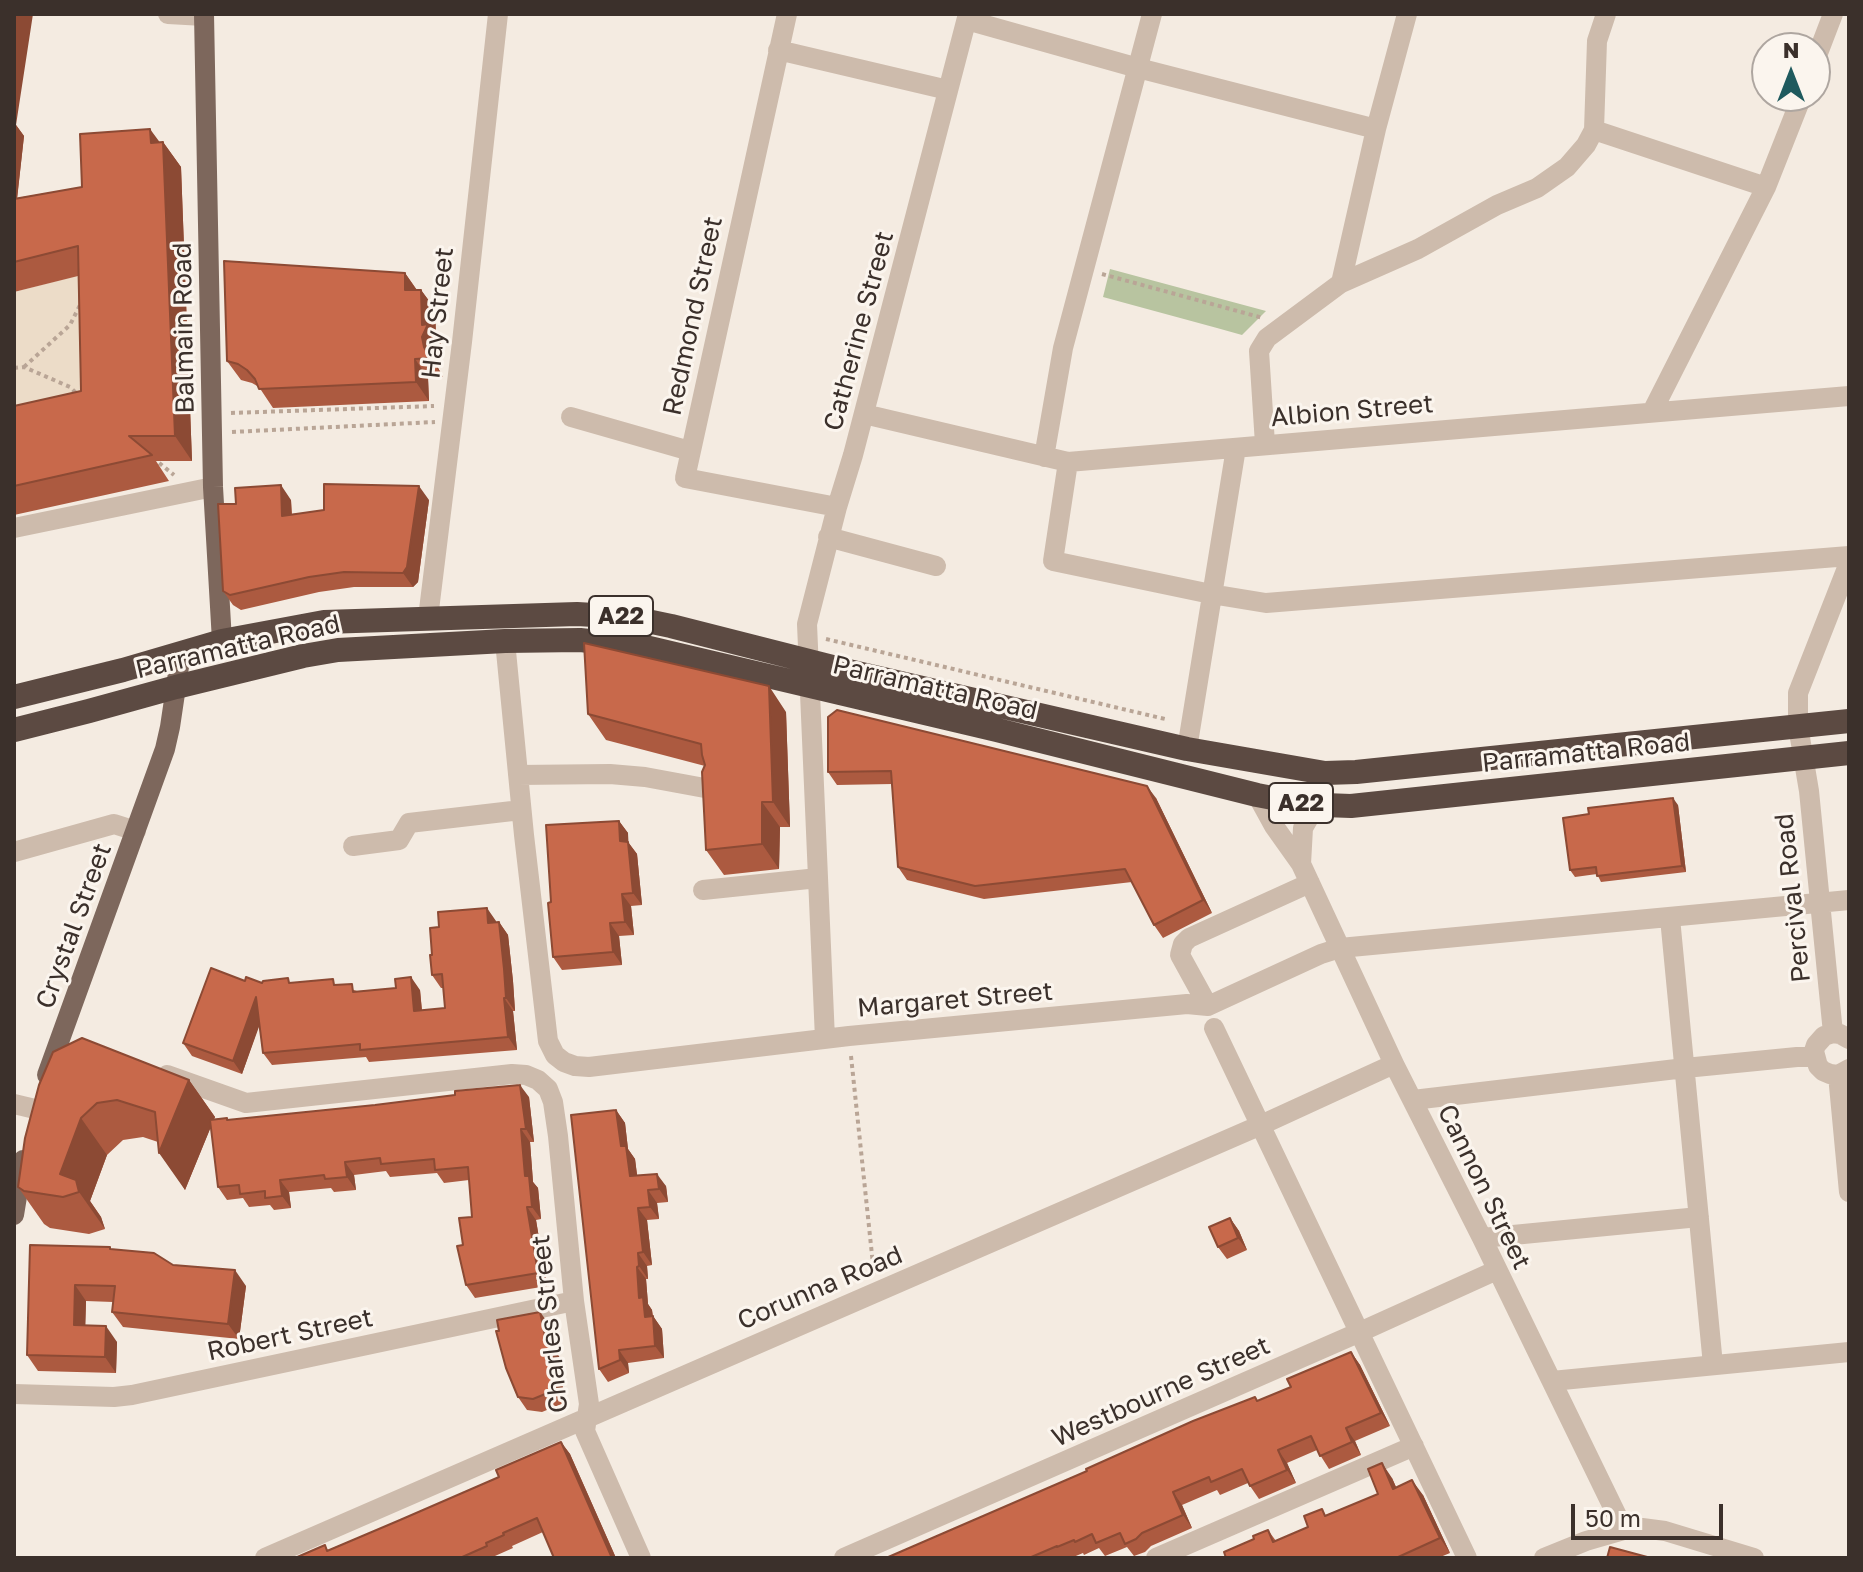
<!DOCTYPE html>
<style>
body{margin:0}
#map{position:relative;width:1863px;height:1572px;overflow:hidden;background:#f4ebe1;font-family:"Golos Text",sans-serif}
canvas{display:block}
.frame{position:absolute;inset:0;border:16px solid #3b302b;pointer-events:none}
.north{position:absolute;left:1751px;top:32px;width:80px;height:80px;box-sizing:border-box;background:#fbf5ee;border:2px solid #aea6a0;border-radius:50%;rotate:0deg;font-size:22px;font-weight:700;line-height:32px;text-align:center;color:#3b302b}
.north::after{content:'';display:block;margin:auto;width:28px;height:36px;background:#1f5a5e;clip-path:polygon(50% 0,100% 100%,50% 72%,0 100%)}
.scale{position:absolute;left:1571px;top:1504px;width:152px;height:36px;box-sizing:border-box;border:4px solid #3b302b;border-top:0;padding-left:10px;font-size:24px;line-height:28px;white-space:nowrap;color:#3b302b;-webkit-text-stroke:6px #fbf5ee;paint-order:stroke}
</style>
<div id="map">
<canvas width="1863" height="1572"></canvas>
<div class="frame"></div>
<div class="north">N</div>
<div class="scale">50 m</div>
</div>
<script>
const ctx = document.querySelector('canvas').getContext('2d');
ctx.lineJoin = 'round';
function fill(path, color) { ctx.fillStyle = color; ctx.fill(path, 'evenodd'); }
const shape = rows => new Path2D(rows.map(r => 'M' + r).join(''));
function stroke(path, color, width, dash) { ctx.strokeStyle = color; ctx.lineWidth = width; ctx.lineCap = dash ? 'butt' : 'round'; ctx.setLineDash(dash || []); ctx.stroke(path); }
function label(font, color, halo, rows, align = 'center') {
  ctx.font = font + ' "Golos Text",sans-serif'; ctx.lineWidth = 6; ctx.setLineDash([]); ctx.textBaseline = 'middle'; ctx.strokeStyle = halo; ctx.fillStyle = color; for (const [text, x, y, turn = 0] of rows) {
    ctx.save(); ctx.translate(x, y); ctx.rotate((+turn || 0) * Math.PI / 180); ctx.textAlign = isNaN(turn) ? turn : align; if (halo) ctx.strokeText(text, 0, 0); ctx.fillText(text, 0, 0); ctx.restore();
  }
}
fill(shape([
 [1110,269,1266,311,1242,335,1217,328,1103,297]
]), '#b8c4a0');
fill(shape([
 [91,272,98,404,14,433,14,292]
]), '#ecdcc8');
stroke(shape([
 [1102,274,1263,318],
 [24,367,70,325,80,305],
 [14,368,24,367,70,387,79,396],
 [231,413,434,406],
 [232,432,435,422],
 [153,458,174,475],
 [826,639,1165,719],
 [851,1056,874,1274]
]), '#b9a596', 4, [4, 4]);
stroke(shape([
 [168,14,204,16],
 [787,14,685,478,837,507],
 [967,20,1138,68,1376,129],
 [778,50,948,90],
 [1815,61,1833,14],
 [1594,130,1766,187],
 [1341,283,1376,129,1407,14],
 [1652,412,1766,187,1802,96],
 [864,414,1068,462,1849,396],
 [571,417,690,451],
 [1265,444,1259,351,1267,338,1341,283,1418,249,1497,205,1537,188,1567,167,1586,145,1594,130,1597,41,1606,14],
 [1044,457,1063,348,1152,14],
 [1068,462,1053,561,1211,594,1266,603,1849,556],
 [14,528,213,487],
 [828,537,936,566],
 [428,618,462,342,498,14],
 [505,641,524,835,548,1041,555,1055,564,1062,575,1066,589,1067,849,1036,1187,1004,1208,1006,1321,954,1340,948,1849,900],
 [1187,749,1236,448],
 [518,775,610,774,645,777,710,789],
 [1257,795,1274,826,1301,864,1394,1064,1482,1238,1624,1530],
 [353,846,399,840,409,823,521,810],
 [14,852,114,824,136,831],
 [1301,864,1303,828,1310,816,1324,805],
 [703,890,818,878],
 [1670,918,1713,1365],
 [1208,1006,1180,955,1183,944,1189,938,1310,883],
 [1214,1028,1467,1558],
 [1833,1033,1809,791,1798,726,1798,693,1849,563],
 [825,1039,807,624,837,507,853,455,968,14],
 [1849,1069,1838,1075,1830,1074,1823,1071,1818,1066,1814,1051,1816,1045,1824,1036,1833,1033,1840,1034,1849,1039],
 [167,1075,246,1103,512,1074,526,1075,538,1080,548,1089,553,1102,558,1136,574,1301,589,1404,585,1431,641,1558],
 [1838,1075,1849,1192],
 [1413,1100,1685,1068,1797,1057,1814,1057],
 [14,1104,35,1109],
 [1482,1238,1699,1217],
 [1552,1381,1849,1352],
 [14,1394,114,1397,132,1395,574,1301],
 [265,1558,1261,1125,1394,1064],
 [844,1558,1360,1332,1497,1270],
 [1156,1558,1414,1446],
 [1544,1558,1586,1541,1624,1530,1642,1528,1665,1531,1754,1558]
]), '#cdbbac', 20);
stroke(shape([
 [204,14,213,487,222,641],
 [47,1075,165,749,170,727,181,653],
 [14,1215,23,1160]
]), '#7d675c', 20);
stroke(shape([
 [14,697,123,670,222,641,324,622,577,614,628,617,671,626,844,670,1187,749,1325,773,1356,772,1849,721],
 [14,730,89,711,176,687,303,656,338,650,505,641,580,640,645,647,997,730,1257,795,1293,802,1324,805,1351,806,1849,753]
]), '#5c4a42', 24);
fill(shape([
 [14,14,16,125,24,136,17,198,82,187,160,142,163,142,181,167,192,461,156,461,169,481,14,515,14,406,81,391,78,276,14,292],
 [405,273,417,290,421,290,435,309,436,336,441,343,436,356,437,366,443,377,428,378,429,401,273,408,259,387,252,383,241,380,227,361],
 [291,500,292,514,429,500,418,582,413,587,354,587,319,592,241,610,233,605,223,591],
 [786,712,790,827,780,827,779,869,724,875,706,850,705,766,606,740,588,714],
 [828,717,1156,798,1212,913,1163,938,1154,925,1132,882,984,899,907,880,898,867,892,784,837,785,828,772],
 [1678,805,1686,872,1601,882,1597,874,1575,877,1570,870],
 [619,821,628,833,628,842,637,854,642,905,631,906,634,935,619,936,622,965,562,970,553,957,551,902],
 [496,921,496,922,499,922,508,935,513,981,515,1011,513,1011,517,1050,369,1062,366,1057,272,1065,263,1053,259,1025,242,1074,192,1056,183,1043,245,981,262,983,338,985,357,991,420,990,422,1010,445,1008,443,988,441,988,432,975,432,955],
 [189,1080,215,1117,214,1119,227,1118,228,1120,529,1097,534,1142,530,1142,533,1182,538,1188,541,1219,536,1220,547,1286,475,1298,466,1285,463,1245,472,1217,469,1180,444,1183,437,1173,390,1177,386,1171,354,1175,356,1190,334,1192,331,1188,289,1192,291,1208,274,1210,270,1205,249,1207,243,1198,227,1200,218,1187,211,1126,185,1190,158,1142,143,1137,123,1140,107,1155,90,1201,101,1217,105,1229,89,1234,50,1228,44,1224,18,1187,39,1085],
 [616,1110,625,1123,628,1149,635,1159,637,1176,666,1186,668,1202,657,1203,659,1219,647,1220,652,1265,647,1266,648,1279,646,1279,648,1304,652,1310,653,1316,662,1329,664,1358,628,1363,629,1373,608,1382,599,1369],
 [1230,1218,1239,1231,1247,1250,1227,1259,1218,1247],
 [30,1245,110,1247,112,1250,246,1286,239,1339,123,1327,112,1312,113,1302,86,1301,85,1325,117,1342,116,1373,38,1371,27,1355],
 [549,1324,554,1349,560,1358,564,1403,542,1412,527,1410,518,1397],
 [1351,1352,1360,1365,1390,1426,1355,1441,1361,1455,1329,1469,1317,1450,1287,1463,1296,1483,1259,1499,1248,1483,1220,1495,1217,1490,1182,1505,1192,1528,1151,1546,1145,1552,1134,1556,1127,1547,1105,1556,1099,1548,1084,1555,1083,1553,1071,1558,886,1558,1087,1471,1255,1397,1258,1401,1291,1387],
 [561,1442,570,1454,616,1558,554,1558,543,1532,512,1546,513,1548,495,1556,496,1558,295,1558,325,1545,328,1550,400,1520,499,1477],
 [1392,1478,1396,1487,1423,1495,1450,1553,1438,1558,1226,1558,1268,1530,1276,1541,1308,1527,1326,1515,1378,1494]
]), '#ac5a40');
fill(shape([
 [14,14,33,14,16,125,24,136,14,227],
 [150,129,164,148,163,142,181,167,192,461,175,436],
 [405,273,418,292,405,290],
 [421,290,435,309,436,336,441,343,436,356,437,366,443,377,430,358,424,347,422,337],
 [415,359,428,378,429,401,416,382],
 [281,485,291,500,292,530,282,516],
 [419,486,429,500,418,582,413,587,403,573],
 [769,686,786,712,790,827,773,802],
 [1147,786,1156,798,1212,913,1203,900],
 [1673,798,1678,805,1686,872,1682,866],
 [762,802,780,827,779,869,762,844],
 [619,821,628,833,629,853,620,841],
 [628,842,637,854,642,905,633,893],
 [622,894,631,906,634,935,625,922],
 [487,908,496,921,497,936,488,923],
 [499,922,508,935,513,981,515,1011,506,998],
 [610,923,619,936,622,965,613,952],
 [411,977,420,990,423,1024,414,1011],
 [256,997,265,1010,242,1074,233,1061],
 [504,998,513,1011,517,1050,508,1037],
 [189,1080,215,1117,185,1190,159,1153],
 [520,1085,529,1097,534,1142,526,1129],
 [616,1110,625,1123,628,1149,635,1159,639,1189,630,1176,621,1146],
 [81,1118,107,1155,90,1201,101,1217,105,1229,79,1192,60,1174],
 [521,1129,530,1142,533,1182,538,1188,541,1219,532,1207,525,1176],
 [345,1162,354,1175,356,1190,347,1177],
 [657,1174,666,1186,668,1202,659,1189],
 [280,1180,289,1192,291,1208,282,1196],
 [648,1190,657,1203,659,1219,650,1207],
 [527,1207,536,1220,547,1286,538,1273],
 [638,1208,647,1220,652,1265,643,1252],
 [1230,1218,1239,1231,1247,1250,1238,1238],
 [638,1253,647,1266,648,1279,639,1266],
 [637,1267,646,1279,648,1304,652,1310,654,1330,645,1317,639,1298],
 [235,1270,246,1286,239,1339,228,1324],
 [75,1285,86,1301,85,1341,74,1325],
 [540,1312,549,1324,554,1349,560,1358,564,1403,555,1390],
 [653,1316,662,1329,664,1358,655,1346],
 [106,1326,117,1342,116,1373,105,1357],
 [619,1350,628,1363,629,1373,620,1360],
 [1351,1352,1360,1365,1390,1426,1381,1413],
 [1346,1428,1355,1441,1361,1455,1352,1442],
 [561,1442,570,1454,616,1558,612,1558],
 [1278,1450,1287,1463,1296,1483,1287,1470],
 [1382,1463,1392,1478,1403,1503,1393,1489],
 [1412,1480,1423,1495,1450,1553,1440,1538],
 [1173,1492,1182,1505,1192,1528,1183,1515]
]), '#8c4a34');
const building = shape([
 [150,129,151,143,163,142,175,436,129,436,152,455,14,486,14,406,81,391,78,246,14,262,14,199,82,187,80,134,150,129],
 [224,261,405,273,405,290,421,290,422,325,428,324,422,337,424,347,430,358,415,359,416,382,259,389,255,379,247,370,238,364,227,361,224,261],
 [324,484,419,486,407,567,403,573,344,572,309,577,230,595,223,591,218,504,236,504,235,488,281,485,282,516,324,510,324,484],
 [584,643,769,686,773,802,762,802,762,844,706,850,702,772,705,765,702,755,701,744,588,714,584,643],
 [837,710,1147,786,1203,900,1154,925,1125,869,975,886,898,867,891,771,828,772,828,717,837,710],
 [1673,798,1682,866,1597,876,1596,867,1570,870,1563,818,1589,814,1588,808,1673,798],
 [619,821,620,841,628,842,633,893,622,894,625,922,610,923,613,952,553,957,548,903,551,902,546,825,619,821],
 [487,908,488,923,499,922,504,969,506,998,504,998,508,1037,360,1050,360,1044,263,1053,256,997,233,1061,183,1043,211,968,245,981,246,977,262,983,263,981,288,978,289,983,333,979,334,985,352,984,353,992,396,988,395,979,411,977,414,1011,445,1008,442,974,432,975,430,955,432,955,430,928,439,927,438,912,487,908],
 [82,1038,189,1080,159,1153,155,1112,117,1100,97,1103,81,1118,60,1174,76,1180,79,1192,63,1197,24,1191,18,1187,25,1138,39,1085,53,1052,82,1038],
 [520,1085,526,1129,521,1129,525,1176,529,1176,532,1207,527,1207,538,1273,466,1285,457,1246,463,1245,459,1218,472,1217,468,1167,435,1170,434,1159,381,1164,380,1158,345,1162,347,1177,325,1179,324,1175,280,1180,282,1196,265,1198,265,1191,240,1194,239,1185,218,1187,210,1120,227,1118,227,1120,375,1105,455,1095,455,1091,520,1085],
 [616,1110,621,1146,626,1146,630,1176,657,1174,659,1189,648,1190,650,1207,638,1208,643,1252,638,1253,639,1266,637,1267,639,1298,643,1297,645,1317,653,1316,655,1346,619,1350,620,1360,599,1369,571,1115,616,1110],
 [1230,1218,1238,1238,1218,1247,1209,1227,1230,1218],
 [30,1245,110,1247,110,1249,154,1253,173,1265,235,1270,228,1324,112,1312,115,1286,75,1285,74,1325,106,1326,105,1357,27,1355,30,1245],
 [540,1312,547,1346,551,1345,555,1390,533,1399,518,1397,506,1368,496,1331,499,1331,497,1320,540,1312],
 [1351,1352,1381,1413,1346,1428,1352,1442,1320,1456,1311,1436,1278,1450,1287,1470,1250,1486,1242,1469,1211,1482,1209,1477,1173,1492,1183,1515,1142,1533,1136,1539,1125,1544,1120,1533,1096,1543,1092,1534,1075,1542,1074,1540,1057,1547,1057,1546,1029,1558,886,1558,1087,1471,1086,1469,1193,1421,1255,1397,1257,1401,1291,1387,1287,1379,1351,1352],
 [561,1442,612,1558,554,1558,537,1518,503,1533,504,1535,486,1543,487,1546,460,1558,295,1558,325,1545,327,1551,400,1520,499,1477,496,1470,561,1442],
 [1382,1463,1393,1489,1412,1480,1440,1538,1396,1558,1385,1558,1385,1557,1382,1558,1226,1558,1224,1552,1254,1539,1253,1536,1268,1530,1273,1542,1308,1527,1304,1516,1322,1509,1325,1516,1378,1494,1368,1469,1382,1463],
 [1610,1547,1651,1558,1607,1558,1610,1547]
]);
fill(building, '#c8694b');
stroke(building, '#8c4a34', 2);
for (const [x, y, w] of [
 [621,616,64],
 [1301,803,64]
]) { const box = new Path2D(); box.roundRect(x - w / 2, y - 20, w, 40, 6); ctx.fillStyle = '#fbf5ee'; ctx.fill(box); stroke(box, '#3b302b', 2); }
label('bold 24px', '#3b302b', null, [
 ["A22",621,616],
 ["A22",1301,803]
]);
label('26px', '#3b302b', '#fbf5ee', [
 ["Hay Street",438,313,-84],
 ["Redmond Street",693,316,-78],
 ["Balmain Road",184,328,-91],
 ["Catherine Street",859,331,-75],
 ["Albion Street",1352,411,-5],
 ["Parramatta Road",238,647,-13],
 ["Parramatta Road",935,688,13],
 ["Parramatta Road",1586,753,-6],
 ["Percival Road",1793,898,-96],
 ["Crystal Street",74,926,-70],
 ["Margaret Street",955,1000,-5],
 ["Cannon Street",1484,1187,64],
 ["Corunna Road",820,1288,-23],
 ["Charles Street",550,1324,-96],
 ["Robert Street",290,1335,-12],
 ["Westbourne Street",1161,1392,-24]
]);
</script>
